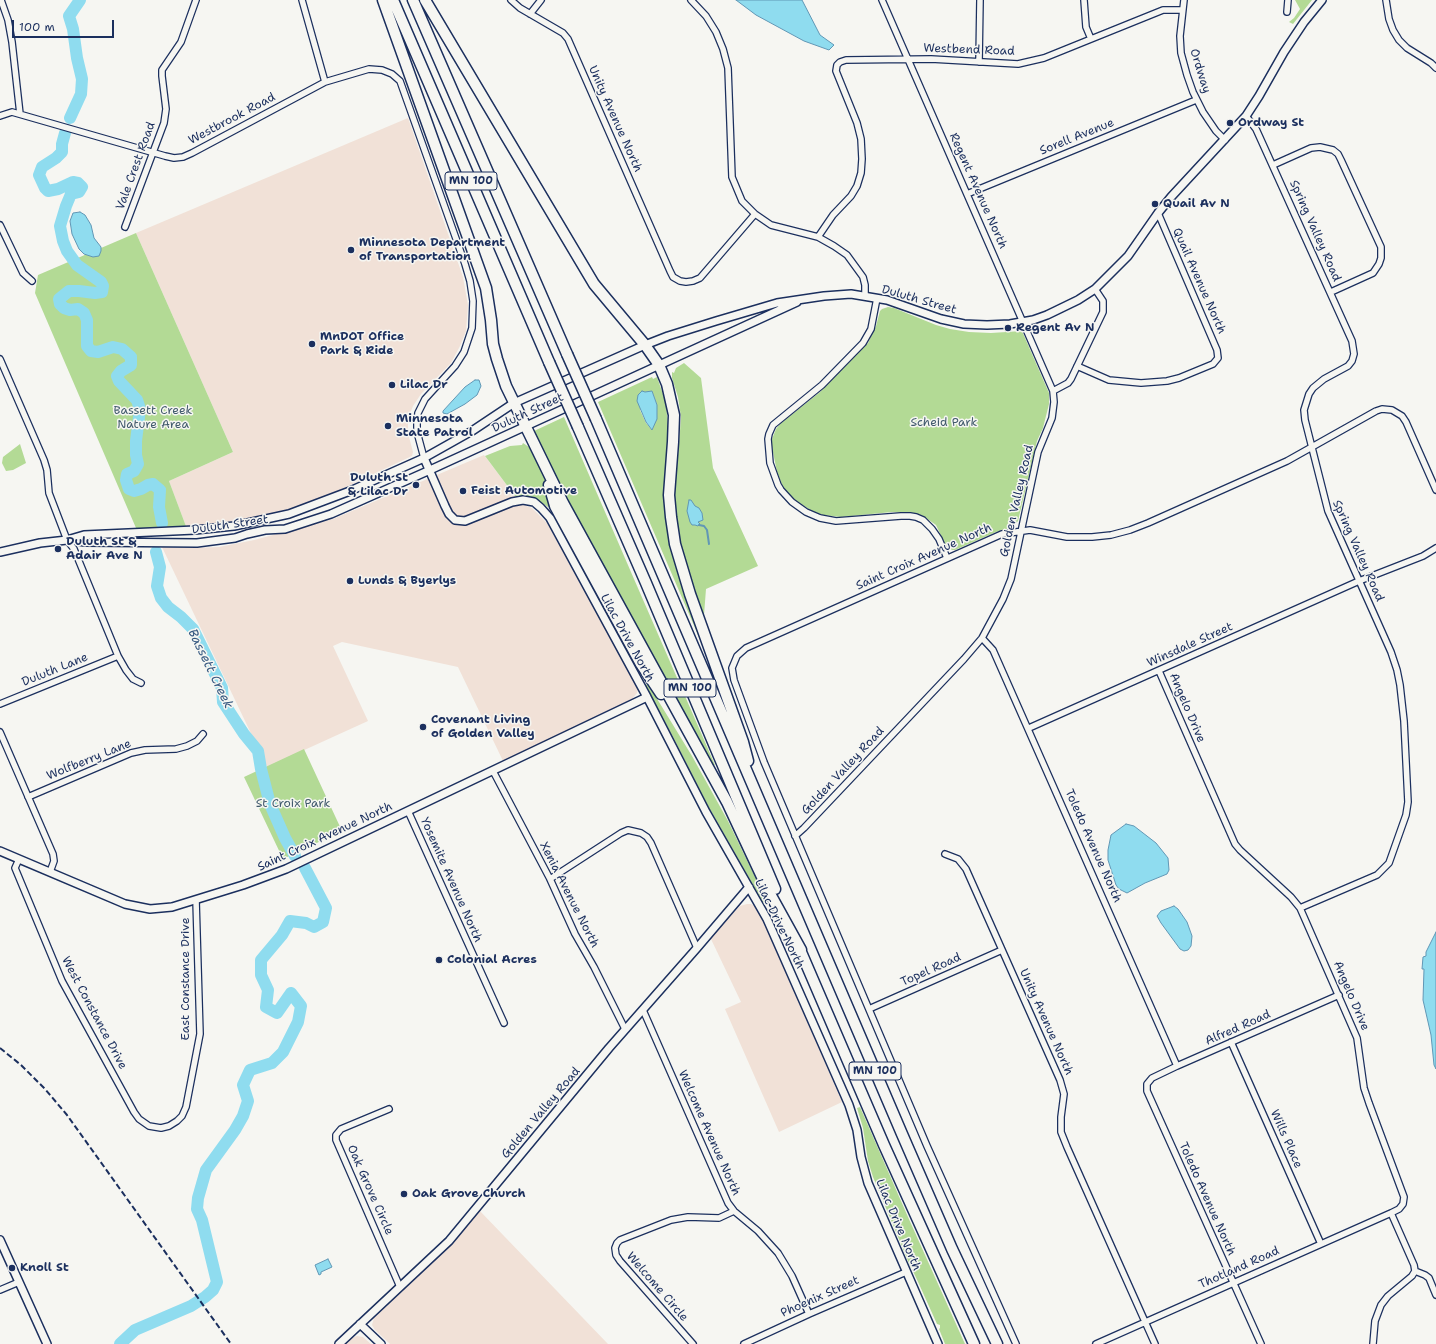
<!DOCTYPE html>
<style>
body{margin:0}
#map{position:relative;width:1436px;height:1344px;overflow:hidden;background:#f6f6f2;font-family:"Shantell Sans",sans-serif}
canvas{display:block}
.scale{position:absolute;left:12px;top:20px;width:102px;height:18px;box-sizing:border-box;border:2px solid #1b2f5e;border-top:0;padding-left:5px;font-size:12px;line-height:14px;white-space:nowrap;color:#1b2f5e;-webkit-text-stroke:3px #f6f6f2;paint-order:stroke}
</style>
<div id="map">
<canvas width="1436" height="1344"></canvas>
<div class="scale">100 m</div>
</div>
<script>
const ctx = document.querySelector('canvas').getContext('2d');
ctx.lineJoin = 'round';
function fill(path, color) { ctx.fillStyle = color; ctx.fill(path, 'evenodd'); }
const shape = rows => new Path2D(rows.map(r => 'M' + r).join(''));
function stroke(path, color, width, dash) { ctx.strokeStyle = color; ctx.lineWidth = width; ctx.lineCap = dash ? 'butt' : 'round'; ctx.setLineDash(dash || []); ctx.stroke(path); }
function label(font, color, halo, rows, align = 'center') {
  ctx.font = font + ' "Shantell Sans",sans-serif'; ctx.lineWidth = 3; ctx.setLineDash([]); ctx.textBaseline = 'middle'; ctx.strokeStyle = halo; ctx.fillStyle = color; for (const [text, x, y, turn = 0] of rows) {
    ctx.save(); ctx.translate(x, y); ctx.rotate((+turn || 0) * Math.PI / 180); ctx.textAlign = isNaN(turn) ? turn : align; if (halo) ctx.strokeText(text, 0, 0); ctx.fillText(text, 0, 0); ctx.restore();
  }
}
fill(shape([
 [408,118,463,277,468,305,466,331,460,346,451,363,421,394,413,406,408,419,408,433,413,452,412,456,316,501,269,515,187,529,169,481,233,452,136,233],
 [484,455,521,504,532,508,547,523,638,689,637,693,632,699,503,761,458,667,342,642,333,646,368,721,267,767,162,547,190,548,219,547,254,540,333,519],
 [747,904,751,904,757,907,842,1102,779,1132,725,1009,741,1002,710,937,740,906],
 [479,1210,608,1344,390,1344,375,1330,372,1325,374,1318,428,1267],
 [357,1336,363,1337,371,1344,345,1344,351,1338]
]), '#f1e1d7');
fill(shape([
 [1295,0,1312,0,1293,24,1289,22,1294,18,1300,9],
 [136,233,233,452,169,481,187,529,136,528,35,293,38,275],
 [888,307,894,308,936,325,950,329,969,332,991,333,1022,331,1049,393,1049,404,1043,428,1037,441,1018,521,1013,527,996,532,955,550,952,550,946,546,936,525,923,516,915,513,892,512,841,517,823,515,812,511,801,504,791,497,783,487,777,472,772,447,772,439,776,429,780,424,820,392,868,343,876,326,880,311,882,309],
 [684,363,701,378,713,468,758,566,706,589,704,615,701,616,683,561,673,502,679,445,681,417,678,397,672,378,672,372,674,373,676,368],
 [652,377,653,379,657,377,666,403,668,427,667,496,705,641,701,642,598,402],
 [652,391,657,405,652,430,646,423,640,410],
 [564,417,634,579,715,765,711,767,578,524,554,476,534,431],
 [523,443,529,447,544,476,551,506,548,507,537,499,529,496,515,496,485,456,510,446,522,445],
 [20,444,26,463,13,470,6,471,2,463,3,457],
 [648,684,692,756,728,821,767,902,764,904,707,804,672,735,645,685],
 [304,749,342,831,283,859,244,777],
 [860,1107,908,1217,965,1344,945,1344,939,1329,940,1328,940,1325,937,1324,919,1284,912,1269,916,1269,917,1266,914,1265,911,1268,873,1177,868,1161,863,1128,857,1108]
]), '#b3da95');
const water = shape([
 [736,0,802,0,820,35,834,45,829,50,804,41,756,15,736,0],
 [80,212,85,215,91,225,94,238,101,247,101,251,99,256,93,257,84,254,79,249,72,234,70,221,73,213,80,212],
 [475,380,479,380,481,386,477,395,465,404,447,414,443,413,443,411,465,387,475,380],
 [642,391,645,392,652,391,657,405,657,419,652,430,646,422,637,401,638,395,642,391],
 [689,500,691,500,695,506,699,508,702,513,703,520,698,522,700,524,698,526,695,525,692,525,690,522,687,511,689,500],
 [1126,824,1134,826,1156,843,1168,858,1169,870,1167,874,1145,883,1127,893,1119,889,1116,885,1108,860,1108,850,1111,835,1126,824],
 [1174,906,1178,909,1187,922,1192,936,1191,946,1188,950,1184,951,1180,949,1161,923,1157,916,1161,911,1174,906],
 [1436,932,1436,1069,1434,1065,1431,1035,1423,1000,1424,969,1422,969,1423,957,1426,956,1426,952,1436,932],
 [328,1259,332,1267,321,1272,321,1274,319,1275,315,1265,328,1259]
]);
fill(water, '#8fdcef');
stroke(water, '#6197b5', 1);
stroke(shape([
 [699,525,704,526,707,530,709,544]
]), '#6197b5', 2);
stroke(shape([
 [70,118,81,94,82,79,77,58,73,29,69,16,80,0],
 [65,133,62,144,62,152,56,158,42,167,39,175,45,188,48,191,58,189,73,182,78,183,82,187,79,192,71,194,66,206,60,226,63,241,67,251,77,265,101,282,103,286,102,292,95,293,79,291,69,291,59,299,60,304,64,308,70,310,78,309,84,313,87,320,87,346,91,351,98,352,113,347,122,349,131,357,131,365,121,371,117,376,119,381,137,400,140,409,136,441,136,455,138,464,134,471,127,474,126,480,129,489,134,491,141,489,148,485,153,484,160,490,159,507,162,523],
 [156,552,160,567,157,586,161,598,168,607,181,617,193,629,222,688,223,702,244,734,258,751,261,769,270,804,285,838,295,856],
 [120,1344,135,1330,191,1306,205,1297,213,1290,217,1282,202,1220,197,1209,198,1198,206,1170,235,1130,243,1116,248,1101,243,1085,250,1070,272,1063,283,1052,298,1022,301,1006,291,993,277,1013,266,1007,268,990,261,975,261,960,282,935,290,921,306,923,314,927,323,922,326,908,305,868]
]), '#8fdcef', 12);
const minor = shape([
 [1,0,8,20,12,42,20,114],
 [302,0,325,82],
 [511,0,520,8,563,33,568,39,670,271,673,277,680,281,686,282,693,281,700,278,755,214],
 [691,0,706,16,716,32,723,49,728,68,732,177,742,201,755,214,771,225,818,237,834,246,847,255,863,277,865,285,865,296],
 [882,0,1053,391],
 [1084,0,1086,27,1091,39],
 [1184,0,1180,36,1181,53,1187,75,1193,92,1203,112,1216,131,1225,140],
 [1386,0,1389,19,1393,30,1399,40,1407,48,1431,63,1436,68],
 [1287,12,1288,0],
 [530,14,541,0],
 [979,62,980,0],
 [0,116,12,112,165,156,174,158,183,157,192,153,325,82,369,69,382,70,392,74,400,81,465,264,470,281,473,301,472,328,464,352,455,366,425,399,418,413,417,422,417,432,424,458],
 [1246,116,1256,129,1352,341,1354,354,1352,361,1348,366,1324,379,1313,388,1309,394,1304,410,1305,420,1328,511,1391,652,1397,670,1400,685,1404,721,1408,802,1406,815,1389,863,1377,875,1300,908],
 [1273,165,1311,148,1320,147,1333,150,1338,154,1341,160,1381,247,1381,258,1379,264,1373,273,1331,292],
 [967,194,1196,100],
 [0,225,23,273,32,281],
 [125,227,164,123,166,109,162,76,162,70,181,42,196,0],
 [818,237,833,215,851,196,857,186,861,173,862,159,861,139,857,123,836,71,837,65,840,62,846,60,931,59,1018,64,1044,58,1163,10,1182,10],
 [877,298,871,329,863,343,822,385,773,425,769,434,768,439,770,463,778,485,781,490,792,502,806,512,820,518,836,521,901,516,910,516,916,517,923,520,932,529,939,539,947,558],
 [0,359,44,460,47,470,49,493,67,540,74,549,118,656,126,670,133,679,141,683],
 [1077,366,1109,380,1141,383,1167,381,1179,378,1213,364,1218,358,1217,350,1158,213],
 [982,638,993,650,1177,1066],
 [0,704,118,656],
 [1029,728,1359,581,1423,556,1436,548],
 [0,732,53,854,54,861,50,872],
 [493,771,550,879,575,934,594,967,625,1029],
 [28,797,131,753,145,750,176,749,187,746,197,741,203,734],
 [408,811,504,1023],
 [795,836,804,828,964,659,982,638,1003,599,1011,579,1038,452,1052,418,1054,402,1053,391,1068,383,1071,379,1103,312,1103,301,1095,289],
 [945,854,958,859,966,869,1060,1080,1064,1094,1061,1117,1061,1132,1067,1147,1155,1344],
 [19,859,15,868,62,981,134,1112,139,1119,149,1126,161,1128,169,1126,177,1121,182,1116,186,1107,200,1034,196,900],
 [550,879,621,833,628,830,641,833,647,837,651,843,697,948],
 [869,1009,1002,950],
 [643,1010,728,1203,734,1211,758,1231,778,1253,792,1276,809,1314],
 [1231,1042,1321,1244],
 [389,1109,341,1129,336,1135,336,1140,400,1287],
 [1415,1271,1425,1275,1429,1278,1436,1295],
 [0,1290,19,1282],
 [693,1344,620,1261,616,1255,615,1248,617,1243,620,1240,671,1220,688,1217,719,1218,734,1211],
 [744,1344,809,1314,906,1272],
 [1016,1344,927,1146,764,762,734,680,732,668,737,656,746,648,1002,534,1030,530,1067,537,1092,537,1111,535,1130,530,1148,523,1287,461,1376,411,1382,409,1392,410,1402,416,1406,422,1436,490],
 [1096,1344,1391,1213,1399,1209,1403,1204,1404,1197,1369,1103,1364,1088,1357,1038,1304,917,1300,908,1291,897,1240,850,1235,844,1159,671],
 [1261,1344,1147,1091,1147,1084,1152,1078,1177,1066,1339,995],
 [1373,1344,1375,1321,1381,1305,1388,1296,1412,1276,1415,1271,1414,1265,1391,1213]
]);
const tertiary = shape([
 [424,458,445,506,449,514,455,520,465,521,512,502,523,500,534,502,541,508,550,518,647,697,706,812,767,919,849,1105,857,1130,861,1157,868,1183,938,1344],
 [71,540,85,542,197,543,235,538,247,534,265,530,285,529,331,514,430,470,797,302],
 [0,552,40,543,67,540,84,535,195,530,234,526,289,514,350,491,424,458,472,431,514,403,645,345,668,336,716,321,777,303,824,296,851,294,887,300,941,319,964,324,987,325,1010,324,1033,320,1047,315,1078,300,1095,289,1128,256,1158,213,1171,197,1246,116,1259,96,1284,52,1304,22,1322,0],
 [0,851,125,904,150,909,172,907,243,885,286,869,647,697],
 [0,1240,47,1344],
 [360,1324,381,1344],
 [339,1344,449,1241,609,1048,697,948,749,887]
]);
const motorway = shape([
 [383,0,486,288,491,320,493,344,497,359,506,386,563,503,727,802,769,892,801,950],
 [393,0,549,362],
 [413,0,567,354],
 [425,0,594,284,645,345,659,365,667,384,674,415,673,442,669,495,671,517,675,544,690,594,743,742,748,761],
 [596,419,902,1134,952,1249,997,1344],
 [578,427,646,583,775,889],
 [549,485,555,506,641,664,661,694],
 [798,945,884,1145,974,1344]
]);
stroke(minor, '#1b2f5e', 8);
stroke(tertiary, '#1b2f5e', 10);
stroke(motorway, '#1b2f5e', 13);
stroke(minor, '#f6f6f2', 5.5);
stroke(tertiary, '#f6f6f2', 7);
stroke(motorway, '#f6f6f2', 10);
stroke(shape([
 [0,1048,21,1065,45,1089,67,1115,231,1344]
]), '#1b2f5e', 2, [6, 3]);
const motorwayBridge = shape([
 [567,354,596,419],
 [549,362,578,427]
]);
stroke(motorwayBridge, '#1b2f5e', 13, []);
stroke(motorwayBridge, '#f6f6f2', 10);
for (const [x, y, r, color] of [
 [1230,123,4,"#1b2f5e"],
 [1155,204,4,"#1b2f5e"],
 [351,250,4,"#1b2f5e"],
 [1008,328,4,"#1b2f5e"],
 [312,344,4,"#1b2f5e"],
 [392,385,4,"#1b2f5e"],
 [388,426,4,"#1b2f5e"],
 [416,485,4,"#1b2f5e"],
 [463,491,4,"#1b2f5e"],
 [58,549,4,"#1b2f5e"],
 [350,581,4,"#1b2f5e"],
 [423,727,4,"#1b2f5e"],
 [439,960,4,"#1b2f5e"],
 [404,1194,4,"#1b2f5e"],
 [12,1268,4,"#1b2f5e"]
]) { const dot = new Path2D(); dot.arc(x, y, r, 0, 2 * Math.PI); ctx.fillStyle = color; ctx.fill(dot); stroke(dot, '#f6f6f2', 1.5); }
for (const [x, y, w] of [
 [471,181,52],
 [690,688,52],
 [875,1071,52]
]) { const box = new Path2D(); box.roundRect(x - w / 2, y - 9, w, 18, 3); ctx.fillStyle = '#f6f6f2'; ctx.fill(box); stroke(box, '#1b2f5e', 1); }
label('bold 11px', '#1b2f5e', null, [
 ["MN 100",471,181],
 ["MN 100",690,688],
 ["MN 100",875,1071]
]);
label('12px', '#1b2f5e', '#f6f6f2', [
 ["Westbend Road",969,50,2],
 ["Ordway",1200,71,73],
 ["Westbrook Road",232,119,-28],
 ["Unity Avenue North",615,119,66],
 ["Sorell Avenue",1077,137,-22],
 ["Vale Crest Road",136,166,-70],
 ["Regent Avenue North",978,191,66],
 ["Spring Valley Road",1315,231,66],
 ["Quail Avenue North",1199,281,66],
 ["Duluth Street",919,300,16],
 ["Duluth Street",528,413,-25],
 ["Golden Valley Road",1017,501,-77],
 ["Duluth Street",230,525,-8],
 ["Spring Valley Road",1358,551,66],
 ["Saint Croix Avenue North",924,557,-24],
 ["Lilac Drive North",627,638,61],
 ["Winsdale Street",1190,645,-24],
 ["Duluth Lane",55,670,-22],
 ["Angelo Drive",1187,708,67],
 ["Wolfberry Lane",89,760,-22],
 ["Golden Valley Road",843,771,-47],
 ["Saint Croix Avenue North",325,837,-25],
 ["Toledo Avenue North",1093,846,66],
 ["Yosemite Avenue North",451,880,66],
 ["Xenia Avenue North",569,895,63],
 ["Lilac Drive North",779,924,64],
 ["Topel Road",931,970,-24],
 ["East Constance Drive",186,979,-90],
 ["Angelo Drive",1351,996,67],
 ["West Constance Drive",94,1013,62],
 ["Unity Avenue North",1046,1022,66],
 ["Alfred Road",1238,1028,-24],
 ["Golden Valley Road",541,1113,-50],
 ["Welcome Avenue North",709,1133,66],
 ["Wills Place",1286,1139,66],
 ["Oak Grove Circle",370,1190,66],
 ["Toledo Avenue North",1207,1199,66],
 ["Lilac Drive North",898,1225,67],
 ["Thotland Road",1239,1268,-24],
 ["Welcome Circle",657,1287,49],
 ["Phoenix Street",820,1297,-24]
]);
label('bold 12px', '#1b2f5e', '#f6f6f2', [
 ["Ordway St",1238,123],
 ["Quail Av N",1163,204],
 ["Minnesota Department",359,243],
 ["of Transportation",359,257],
 ["Regent Av N",1016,328],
 ["MnDOT Office",320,337],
 ["Park & Ride",320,351],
 ["Lilac Dr",400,385],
 ["Minnesota",396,419],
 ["State Patrol",396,433],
 ["Duluth St",408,478,"right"],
 ["& Lilac Dr",408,492,"right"],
 ["Feist Automotive",471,491],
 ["Duluth St &",66,542],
 ["Adair Ave N",66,556],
 ["Lunds & Byerlys",358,581],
 ["Covenant Living",431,720],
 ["of Golden Valley",431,734],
 ["Colonial Acres",447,960],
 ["Oak Grove Church",412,1194],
 ["Knoll St",20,1268]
], 'left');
label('12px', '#415a6c', '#f6f6f2', [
 ["Bassett Creek",153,411],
 ["Nature Area",153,425],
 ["Scheid Park",944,423],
 ["St Croix Park",293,804]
]);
label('italic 13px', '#385a82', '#f6f6f2', [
 ["Bassett Creek",210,669,64]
]);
</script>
